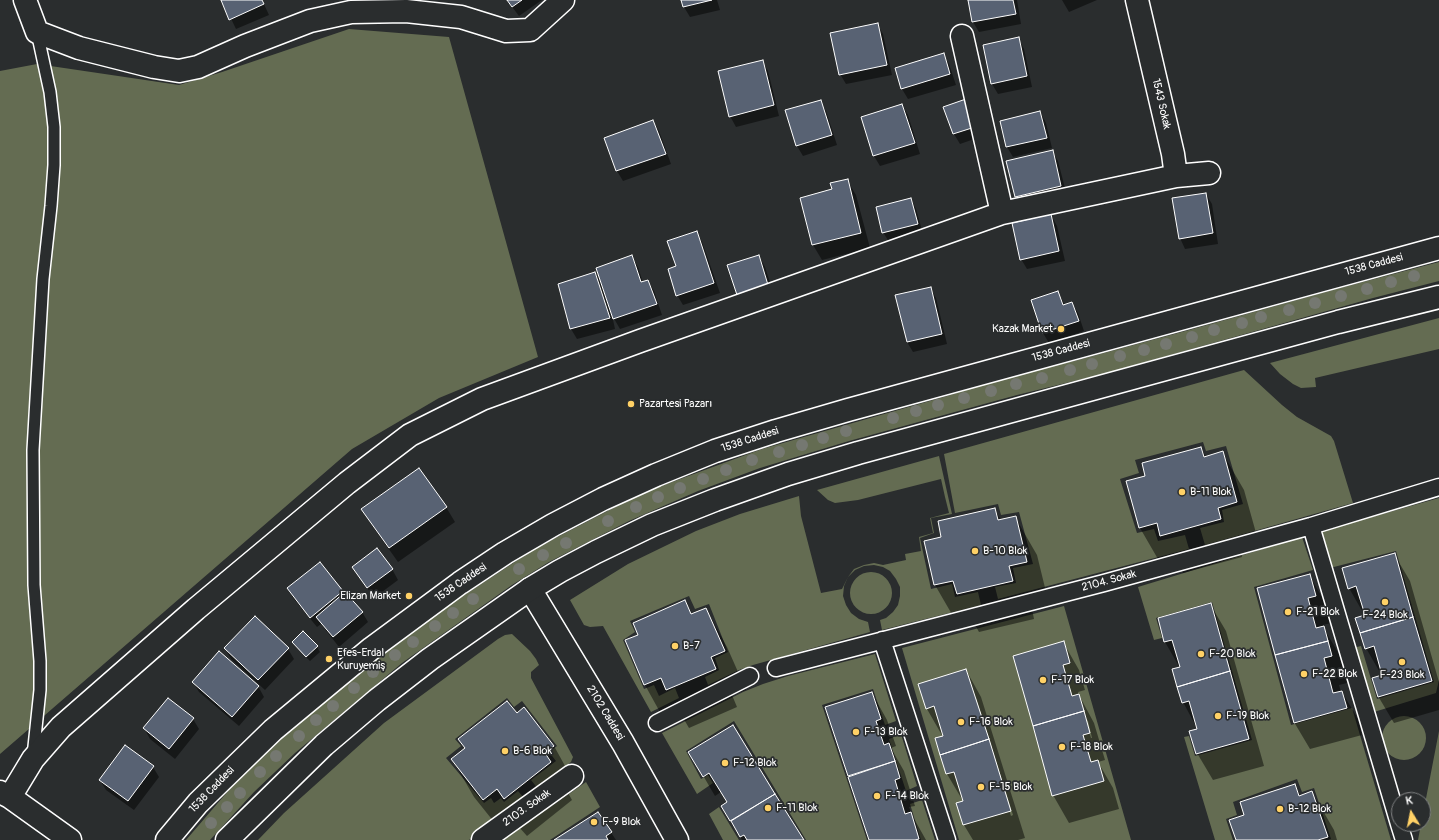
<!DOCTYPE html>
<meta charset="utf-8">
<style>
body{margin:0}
#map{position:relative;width:1439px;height:840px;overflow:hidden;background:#2a2d2e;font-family:Pangolin,sans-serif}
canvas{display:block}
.north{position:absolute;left:1391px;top:792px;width:40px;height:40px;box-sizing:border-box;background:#2a2d2e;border:1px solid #7f8182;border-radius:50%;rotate:350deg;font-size:11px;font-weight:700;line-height:16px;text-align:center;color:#fff}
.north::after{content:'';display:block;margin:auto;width:14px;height:18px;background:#ffd166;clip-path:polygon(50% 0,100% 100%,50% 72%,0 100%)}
</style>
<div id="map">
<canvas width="1439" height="840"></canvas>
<div class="north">K</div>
</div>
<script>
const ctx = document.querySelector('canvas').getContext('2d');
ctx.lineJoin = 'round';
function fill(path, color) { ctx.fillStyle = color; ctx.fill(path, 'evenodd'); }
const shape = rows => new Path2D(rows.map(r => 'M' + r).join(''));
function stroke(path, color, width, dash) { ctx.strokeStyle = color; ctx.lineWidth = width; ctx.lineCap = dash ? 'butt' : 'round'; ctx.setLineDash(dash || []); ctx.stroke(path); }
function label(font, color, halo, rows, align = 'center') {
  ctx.font = font + ' Pangolin,sans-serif'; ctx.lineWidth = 3.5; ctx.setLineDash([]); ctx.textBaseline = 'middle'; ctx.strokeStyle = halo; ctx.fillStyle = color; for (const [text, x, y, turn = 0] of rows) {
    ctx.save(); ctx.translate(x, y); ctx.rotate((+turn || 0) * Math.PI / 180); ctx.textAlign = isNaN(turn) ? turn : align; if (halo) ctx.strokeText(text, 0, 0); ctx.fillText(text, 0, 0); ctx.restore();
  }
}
fill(shape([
 [349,29,449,37,538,357,439,398,352,449,0,754,0,71,37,64,179,85,222,72],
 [1439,262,1439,281,1373,298,1103,374,1017,395,849,441,760,468,698,491,629,521,549,562,512,585,402,663,295,753,254,792,210,840,186,840,235,783,272,746,391,646,437,613,536,548,619,505,661,486,762,449,947,396,1017,374,1074,361,1189,330,1336,289],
 [1439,318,1439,349,1315,378,1316,387,1301,388,1293,384,1280,374,1270,363],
 [1244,370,1282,405,1297,417,1331,436,1334,441,1353,503,1205,545,1200,528,1224,522,1222,510,1243,504,1226,446,1206,451,1203,442,1135,460,1139,473,1120,479,1137,533,1154,529,1158,541,1185,535,1189,549,998,599,995,587,1016,583,1013,568,1033,564,1019,512,1001,515,998,504,955,513,944,454],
 [939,456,952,514,931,518,934,533,920,538,931,589,952,584,955,597,978,592,981,605,882,630,880,620,886,618,893,612,898,605,900,596,900,587,896,579,890,571,883,567,874,565,864,566,855,570,848,577,844,586,843,596,846,605,851,613,859,619,868,622,870,632,753,665,739,670,708,685,705,677,719,670,715,658,728,652,709,604,695,609,689,596,630,621,635,632,623,640,644,689,654,685,659,696,675,688,679,698,651,712,603,626,590,627,584,625,570,600,628,564,696,531,740,514,799,496,801,516,821,593,842,589,848,577,854,569,864,565,874,563,883,565,906,560,905,554,921,551,919,537,933,533,930,518,949,513,945,497,941,479,858,500,835,503,828,500,817,490],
 [1439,498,1439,680,1436,693,1374,712,1371,710,1353,648,1361,646,1377,699,1434,682,1396,551,1330,568,1320,533,1322,531],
 [1302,537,1313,570,1254,587,1291,725,1352,708,1391,840,1328,840,1331,839,1314,788,1302,792,1297,779,1233,802,1237,815,1226,819,1233,840,1215,840,1184,737,1189,736,1195,756,1252,740,1212,602,1156,618,1162,638,1154,640,1138,587],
 '850 593a21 21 0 1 1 42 0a21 21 0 1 1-42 0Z',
 [1064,606,1131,840,959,840,902,648],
 [512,634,530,651,536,659,539,665,531,672,531,678,573,757,571,762,538,789,531,780,556,761,549,752,557,746,522,701,514,707,507,698,455,739,461,746,446,758,484,803,491,798,494,803,501,798,504,802,518,791,525,799,469,840,258,840,284,813,384,723,498,639,505,635],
 [875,654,896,721,885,725,873,689,822,705,867,840,806,840,734,721,686,751,701,779,708,775,713,783,697,794,662,733,743,692,763,684,788,676],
 '1382 738a22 22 0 1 1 44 0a22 22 0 1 1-44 0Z',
 [1439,731,1439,840,1418,840,1421,824,1423,824,1423,814],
 [901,734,917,786,906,791,889,739],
 [586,782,600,807,550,840,503,840],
 [922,800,935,840,921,840,910,804],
 [719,807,739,840,723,840,709,814]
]), '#646c52');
fill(shape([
 [222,0,262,0,269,15,236,29],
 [507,0,542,0,519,16],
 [682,0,717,0,720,10,690,17,684,7],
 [969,0,1017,0,1021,24,979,32,973,22],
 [1062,0,1097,0,1069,12],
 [877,24,883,34,892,75,846,84,840,74],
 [1018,38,1024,49,1032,87,998,94,992,84],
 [943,54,949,64,956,85,908,99,902,89,896,69],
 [762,61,768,71,779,116,736,127,730,116],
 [966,100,980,137,960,144,954,134],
 [820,101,826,111,837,145,803,156,797,146],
 [902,105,908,115,920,154,880,166,874,156,862,118],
 [1040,112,1046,123,1052,148,1013,157,1007,147,1001,122],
 [653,121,659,131,671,164,623,181,617,171,605,138],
 [1052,151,1058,161,1067,196,1022,207,1016,197,1008,162],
 [847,180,856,195,870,248,822,260,813,245,801,198,833,190],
 [1206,194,1212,204,1218,244,1185,249,1180,238],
 [911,199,916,209,923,234,889,242,883,232],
 [1051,215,1057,226,1065,261,1027,269,1021,259],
 [696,232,702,242,720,293,683,305,677,295,677,266],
 [759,256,765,267,774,295,744,305,738,294],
 [632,257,638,267,643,283,648,281,654,291,662,315,620,329,612,315,615,329,577,339,571,329,595,273,602,283],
 [930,288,936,298,947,344,913,352,907,342,897,296],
 [1058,292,1065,305,1072,303,1078,313,1084,331,1049,343,1043,333,1032,301],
 [1201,448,1206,457,1222,452,1244,490,1258,540,1239,546,1242,557,1183,573,1176,562,1162,566,1140,528,1127,482,1147,476],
 [446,507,455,522,398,562,371,524,363,509],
 [994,509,1001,520,1015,517,1037,555,1048,600,1031,604,1034,619,979,632,972,619,957,623,935,585,942,537],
 [1394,554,1410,581,1439,682,1439,710,1394,723,1378,696,1382,676,1366,648,1365,616,1349,588],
 [353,567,392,569,398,580,374,598],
 [1309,575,1325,602,1331,623,1323,625,1323,627,1339,654,1347,683,1339,685,1341,692,1342,692,1358,719,1362,735,1310,749,1294,722],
 [288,589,342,591,362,612,368,622,339,647,321,624,317,627,294,599],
 [685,602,692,615,706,609,727,647,746,690,732,695,737,707,689,728,682,716,666,723,645,685,626,641,640,635],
 [1210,604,1226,631,1264,766,1213,780,1197,753,1198,730,1183,702,1180,668,1165,642],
 [293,642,317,647,320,652,310,661,296,647],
 [1063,642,1079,670,1085,690,1078,692,1080,697,1094,723,1105,760,1098,762,1113,788,1119,809,1069,823,1053,795],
 [1085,718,1088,721,1092,738,1091,738],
 [225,648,288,649,294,659,265,690,231,659],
 [966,670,981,697,1025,838,1018,840,973,840,964,825,963,801,947,774,937,738,943,737,927,709,919,684],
 [974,698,976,698,1013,815,1011,816],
 [193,682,258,686,264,697,239,726,199,692],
 [872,693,887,720,896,746,891,748,892,750,904,771,915,806,909,807,913,817,926,840,870,840,826,707],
 [524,709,554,746,575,784,567,791,572,800,527,836,519,827,506,837,474,797,452,759,465,749,460,739,517,714],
 [193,719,199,729,175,759,150,739,144,728],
 [733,726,775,796,803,840,742,840,734,826,722,807,728,803,721,792,715,796,701,772],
 [153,767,159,777,134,810,106,790,100,780],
 [1294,785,1301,796,1312,792,1334,830,1337,840,1237,840,1246,816],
 [598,813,616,840,556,840]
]), '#0007');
const building = shape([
 [221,0,262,0,264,4,229,20,221,0],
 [507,0,522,0,512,7,507,0],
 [681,0,712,0,683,7,681,0],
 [968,0,1013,0,1016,14,972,22,968,0],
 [878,23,887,65,839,75,830,33,878,23],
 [1019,37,1027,76,991,84,983,45,1019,37],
 [944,53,950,74,901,89,895,68,944,53],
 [763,60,774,105,729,117,718,71,763,60],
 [966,99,975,127,953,134,943,107,966,99],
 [821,100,832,135,796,146,785,110,821,100],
 [902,104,915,143,873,156,861,117,902,104],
 [1040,111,1047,138,1006,147,1000,121,1040,111],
 [653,120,666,154,616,171,604,138,653,120],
 [1053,150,1061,186,1015,197,1006,161,1053,150],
 [848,179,861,233,812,245,800,198,832,189,830,183,848,179],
 [1206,193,1213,233,1179,239,1172,198,1206,193],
 [911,198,918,224,882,233,876,207,911,198],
 [1051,214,1059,251,1020,260,1012,223,1051,214],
 [697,231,714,283,676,296,668,269,676,266,667,241,697,231],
 [632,255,641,282,648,280,657,304,613,319,596,268,632,255],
 [759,255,768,285,737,295,727,265,759,255],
 [595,272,610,318,570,329,558,284,595,272],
 [931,287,942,334,907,342,895,295,931,287],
 [1058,291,1063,305,1072,302,1079,321,1042,333,1031,300,1058,291],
 [1201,447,1204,457,1223,451,1237,502,1218,508,1221,519,1160,536,1157,523,1139,528,1126,481,1145,476,1142,463,1201,447],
 [419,468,447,507,389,548,361,509,419,468],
 [995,508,998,520,1016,516,1027,562,1009,566,1013,581,957,594,953,581,934,585,924,541,941,537,938,521,995,508],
 [377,548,393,569,367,588,352,567,377,548],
 [1395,553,1413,617,1360,633,1355,618,1365,615,1356,586,1348,589,1342,568,1395,553],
 [320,562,343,591,310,618,287,588,320,562],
 [1310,574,1316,596,1308,598,1316,628,1324,626,1328,641,1275,655,1257,588,1310,574],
 [345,592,363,612,333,637,316,617,345,592],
 [685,600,691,614,706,608,725,651,711,657,716,669,666,690,661,678,644,685,625,640,638,635,633,623,685,600],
 [1211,603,1230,671,1177,687,1172,669,1180,667,1172,640,1164,642,1158,618,1211,603],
 [255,616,289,648,258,680,224,648,255,616],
 [1413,617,1432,681,1378,697,1372,678,1382,675,1374,646,1365,649,1360,633,1413,617],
 [303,631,318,646,306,657,292,642,303,631],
 [1064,641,1070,663,1063,665,1072,696,1079,694,1084,711,1033,726,1013,656,1064,641],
 [1328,641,1332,656,1324,658,1333,693,1342,691,1347,708,1294,723,1275,655,1328,641],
 [219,651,259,686,232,717,192,682,219,651],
 [966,669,989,739,940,755,935,738,943,736,934,706,926,709,918,684,966,669],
 [1230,671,1249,739,1196,754,1189,731,1197,729,1189,701,1182,703,1177,687,1230,671],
 [872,692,881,719,876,721,884,745,889,743,895,761,848,776,825,707,872,692],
 [168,698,194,718,169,749,143,728,168,698],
 [507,701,517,713,524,707,554,746,545,753,551,762,504,799,497,789,483,800,451,759,465,748,458,739,507,701],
 [1084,711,1090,733,1083,735,1091,762,1098,760,1104,781,1052,796,1033,726,1084,711],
 [733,725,775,794,730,821,721,806,727,802,709,773,703,777,688,752,733,725],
 [989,739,1011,811,963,825,956,803,963,801,954,772,946,774,940,755,989,739],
 [125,745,154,766,128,801,99,780,125,745],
 [895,761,900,778,895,780,905,814,911,812,919,839,915,840,869,840,848,777,895,761],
 [1295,784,1299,796,1312,791,1328,837,1318,840,1236,840,1229,820,1244,815,1240,802,1295,784],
 [775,794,804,840,747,840,744,835,740,837,731,821,775,794],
 [598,812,612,832,606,836,608,840,554,840,598,812]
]);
fill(building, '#586273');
stroke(building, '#fff', 1);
const service = shape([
 [33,756,40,690,40,661,34,585,33,450,43,279,51,206,54,165,54,127,50,92,37,32]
]);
const pedestrian = shape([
 [1311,526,1399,824],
 [882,640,947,840],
 [776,668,1104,583,1311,526,1439,487],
 [657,723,750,676],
 [1399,824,1404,840]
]);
const minor = shape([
 [25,0,37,32,79,48,154,67,179,71,198,67,245,46,310,21,351,12,406,11,461,17,506,31,530,30,563,0],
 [1137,0,1173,154,1176,176,1209,173],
 [962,36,1002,213],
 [530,589,623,743,677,840],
 [0,792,10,797,70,840],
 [10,797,33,759,61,727,196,609,347,483,410,435,482,399,640,341,1002,213,1176,176],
 [483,840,572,776]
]);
const secondary = shape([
 [167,840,198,803,273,730,372,648,460,583,505,553,553,525,603,499,656,475,715,451,776,431,848,410,1439,248],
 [227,840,324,745,377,700,430,659,530,589,560,571,596,552,652,525,715,500,788,474,858,453,1338,322,1439,297]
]);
stroke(service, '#fff', 14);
stroke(pedestrian, '#fff', 19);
stroke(minor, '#fff', 25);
stroke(secondary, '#fff', 25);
stroke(service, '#2a2d2e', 11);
stroke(pedestrian, '#2a2d2e', 16);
stroke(minor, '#2a2d2e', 22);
stroke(secondary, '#2a2d2e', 22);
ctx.fillStyle = '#757871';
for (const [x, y] of [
 [1414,276],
 [1391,282],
 [1367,289],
 [1341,296],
 [1315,303],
 [1289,310],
 [1261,317],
 [1242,323],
 [1214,330],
 [1192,337],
 [1166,344],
 [1144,350],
 [1120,356],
 [1092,364],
 [1070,370],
 [1042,378],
 [1016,384],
 [991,391],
 [964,398],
 [938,405],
 [916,411],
 [893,418],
 [846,431],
 [823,438],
 [802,445],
 [779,452],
 [752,460],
 [726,470],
 [703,479],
 [680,488],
 [658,497],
 [636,507],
 [608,521],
 [566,543],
 [543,555],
 [519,569],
 [473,599],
 [453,613],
 [435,626],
 [413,642],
 [395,655],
 [373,672],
 [354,688],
 [333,706],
 [316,720],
 [299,736],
 [276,756],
 [260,772],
 [240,793],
 [227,807],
 [211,823]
]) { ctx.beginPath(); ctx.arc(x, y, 6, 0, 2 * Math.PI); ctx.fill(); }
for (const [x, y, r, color] of [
 [1061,329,4,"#ffd166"],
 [631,404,4,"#ffd166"],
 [1182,492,4,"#ffd166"],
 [975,551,4,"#ffd166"],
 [409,596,4,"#ffd166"],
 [1385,602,4,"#ffd166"],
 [1288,612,4,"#ffd166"],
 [675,646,4,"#ffd166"],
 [1201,654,4,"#ffd166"],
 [329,659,4,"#ffd166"],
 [1402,662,4,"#ffd166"],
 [1304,674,4,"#ffd166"],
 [1043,680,4,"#ffd166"],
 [1218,716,4,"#ffd166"],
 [961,722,4,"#ffd166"],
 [856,732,4,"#ffd166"],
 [1062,747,4,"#ffd166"],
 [505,751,4,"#ffd166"],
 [725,763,4,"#ffd166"],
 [981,787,4,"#ffd166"],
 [877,796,4,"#ffd166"],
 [768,808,4,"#ffd166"],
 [1280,809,4,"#ffd166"],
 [594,822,4,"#ffd166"]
]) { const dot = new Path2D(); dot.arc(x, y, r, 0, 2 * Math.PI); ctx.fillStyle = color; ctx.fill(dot); stroke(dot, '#2a2d2e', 1.5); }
label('11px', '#fff', '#2a2d2e', [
 ["1543 Sokak",1161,104,77],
 ["1538 Caddesi",1374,265,-15],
 ["1538 Caddesi",1061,351,-15],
 ["1538 Caddesi",750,440,-18],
 ["2104. Sokak",1109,581,-15],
 ["1538 Caddesi",461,583,-34],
 ["2102 Caddesi",605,713,59],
 ["1538 Caddesi",212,790,-46],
 ["2103. Sokak",527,808,-35]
]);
label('11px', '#fff', '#2a2d2e', [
 ["Kazak Market",1053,329,"right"],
 ["Pazartesi Pazarı",639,404],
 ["B-11 Blok",1190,492],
 ["B-10 Blok",983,551],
 ["Elizan Market",401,596,"right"],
 ["F-21 Blok",1296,612],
 ["F-24 Blok",1385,615,"center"],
 ["B-7",683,646],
 ["Efes-Erdal",337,653],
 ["Kuruyemiş",337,666],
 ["F-20 Blok",1209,654],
 ["F-22 Blok",1312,674],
 ["F-23 Blok",1402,675,"center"],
 ["F-17 Blok",1051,680],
 ["F-19 Blok",1226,716],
 ["F-16 Blok",969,722],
 ["F-13 Blok",864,732],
 ["F-18 Blok",1070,747],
 ["B-6 Blok",513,751],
 ["F-12 Blok",733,763],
 ["F-15 Blok",989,787],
 ["F-14 Blok",885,796],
 ["F-11 Blok",776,808],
 ["B-12 Blok",1288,809],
 ["F-9 Blok",602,822]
], 'left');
</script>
